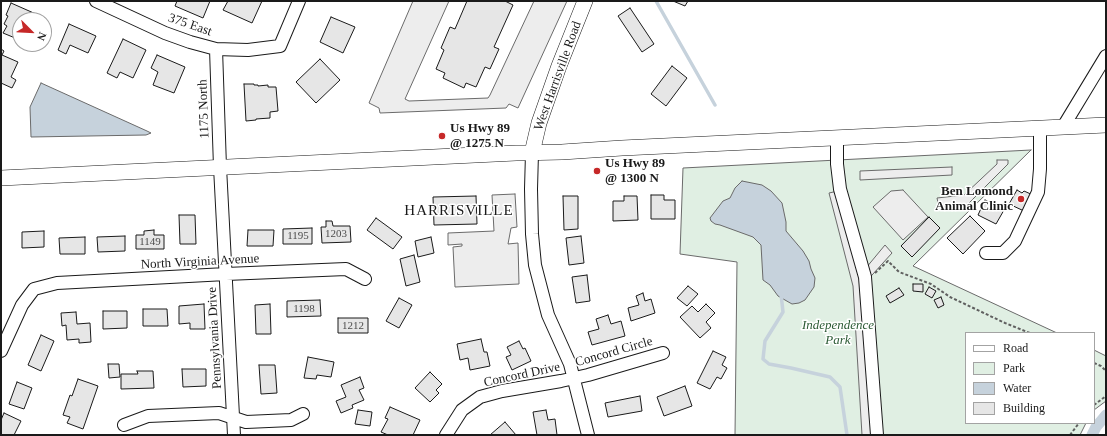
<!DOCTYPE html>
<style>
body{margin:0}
#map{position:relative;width:1107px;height:436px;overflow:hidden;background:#fff;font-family:"Times New Roman",serif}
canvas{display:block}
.frame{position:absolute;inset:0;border:2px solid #1a1a1a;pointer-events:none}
.legend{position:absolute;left:965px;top:332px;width:130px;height:92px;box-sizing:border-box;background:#fff;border:1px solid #a3a3a3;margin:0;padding:5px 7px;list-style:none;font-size:12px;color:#1a1a1a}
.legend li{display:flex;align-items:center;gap:8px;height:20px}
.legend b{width:20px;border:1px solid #a3a3a3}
.north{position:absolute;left:12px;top:12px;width:40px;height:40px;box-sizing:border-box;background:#fff;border:1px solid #a3a3a3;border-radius:50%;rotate:114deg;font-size:11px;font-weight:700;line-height:16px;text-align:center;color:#1a1a1a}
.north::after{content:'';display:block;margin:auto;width:14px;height:18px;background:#c62828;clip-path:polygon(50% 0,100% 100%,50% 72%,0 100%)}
</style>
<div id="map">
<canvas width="1107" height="436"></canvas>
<div class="frame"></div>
<ul class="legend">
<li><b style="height:5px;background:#fff"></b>Road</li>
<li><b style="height:11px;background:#e0efe3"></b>Park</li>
<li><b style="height:11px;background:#c6d2dc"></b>Water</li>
<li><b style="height:11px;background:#e6e6e6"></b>Building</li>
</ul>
<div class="north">N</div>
</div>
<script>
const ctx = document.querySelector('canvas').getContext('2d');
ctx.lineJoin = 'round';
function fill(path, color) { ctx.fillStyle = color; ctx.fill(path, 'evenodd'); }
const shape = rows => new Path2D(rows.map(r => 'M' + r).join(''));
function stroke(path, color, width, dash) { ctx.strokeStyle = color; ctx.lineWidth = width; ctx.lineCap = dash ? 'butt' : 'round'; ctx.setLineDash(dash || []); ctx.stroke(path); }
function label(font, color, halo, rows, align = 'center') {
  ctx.font = font + ' "Times New Roman",serif'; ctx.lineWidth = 3; ctx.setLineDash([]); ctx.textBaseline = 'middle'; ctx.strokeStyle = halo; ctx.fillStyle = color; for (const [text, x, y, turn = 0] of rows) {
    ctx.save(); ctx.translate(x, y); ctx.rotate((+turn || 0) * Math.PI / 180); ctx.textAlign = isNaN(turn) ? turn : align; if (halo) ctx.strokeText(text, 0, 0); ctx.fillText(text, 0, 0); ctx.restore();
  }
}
const green = shape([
 [1031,150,913,266,1057,333,966,333,966,423,1086,423,1080,435,735,435,737,262,680,254,683,168,1031,150],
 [1094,350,1106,356,1106,401,1094,410,1094,350]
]);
fill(green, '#e0efe3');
stroke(green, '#6a6a6a', 1);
const parking = shape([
 [413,1,449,1,405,99,409,101,488,98,490,95,534,1,567,1,518,108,509,104,506,108,380,113,379,108,369,103,413,1],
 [997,160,1008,160,1008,164,968,204,939,207,937,198,964,195,997,164,997,160],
 [952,167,952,175,860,180,860,171,952,167],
 [903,190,928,217,903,240,873,207,891,191,903,190],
 [838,191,861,274,885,245,892,253,863,285,873,435,862,435,853,286,829,193,838,191],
 [515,194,517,227,511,228,508,244,518,243,519,284,455,287,453,247,462,246,462,244,448,245,448,233,494,231,492,195,515,194]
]);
fill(parking, '#ededed');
stroke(parking, '#6a6a6a', 1);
const water = shape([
 [41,83,147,131,151,133,146,135,31,137,30,107,41,83],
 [742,181,762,185,771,191,782,203,786,222,786,231,803,251,809,261,811,269,815,278,814,287,805,300,799,303,792,304,778,296,770,285,763,280,761,245,753,237,720,225,715,224,711,221,710,218,723,201,730,198,735,188,742,181]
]);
fill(water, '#c6d2dc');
stroke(water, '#6a6a6a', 1);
stroke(shape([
 [656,1,715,105],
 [781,294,783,312,765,341,763,359,769,364,791,368,830,377,840,387,847,435]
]), '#c6d2dc', 3.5);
stroke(shape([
 [1092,435,1096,427,1106,415]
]), '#c6d2dc', 11);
const building = shape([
 [177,1,210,1,203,18,175,6,177,1],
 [228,1,262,1,252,23,223,10,228,1],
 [467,1,505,1,513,5,494,47,499,49,490,69,485,67,476,87,466,83,464,88,443,78,445,73,436,69,444,50,441,48,450,27,455,29,467,1],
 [673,1,688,1,685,6,673,1],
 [11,3,45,18,44,20,20,20,20,40,3,33,7,26,4,24,8,16,6,15,11,3],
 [630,8,654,44,642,52,618,16,630,8],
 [331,17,355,27,343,53,320,42,331,17],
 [69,24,96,36,88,53,70,45,66,54,58,50,69,24],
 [123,39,146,50,133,78,120,72,117,78,107,73,123,39],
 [1,49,4,51,2,55,18,62,11,77,16,80,12,88,1,83,1,49],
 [157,55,185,67,174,93,153,85,158,72,151,68,157,55],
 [320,59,340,80,316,103,296,82,320,59],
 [672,66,687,78,666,106,651,94,672,66],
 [244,84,254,84,254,85,258,85,258,86,268,85,268,87,276,87,278,111,270,112,270,118,256,119,256,120,246,121,244,84],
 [1017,190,1022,193,1024,191,1033,195,1024,211,1009,204,1017,190],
 [651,195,664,195,664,200,675,200,675,219,651,219,651,195],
 [476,196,477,224,434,225,433,197,476,196],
 [563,196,578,196,578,229,564,230,563,196],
 [624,196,637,196,638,220,613,221,613,201,624,201,624,196],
 [985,200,1004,210,996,224,978,215,985,200],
 [179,215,195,215,196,244,180,244,179,215],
 [970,216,985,231,963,254,947,238,970,216],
 [929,217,940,228,912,257,901,246,929,217],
 [376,218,402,237,393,249,367,230,376,218],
 [326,221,332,221,333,226,350,226,351,242,322,243,321,227,326,227,326,221],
 [312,228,312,244,283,244,283,229,312,228],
 [154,230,154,235,164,235,164,249,136,249,136,235,144,235,144,231,154,230],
 [248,230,274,230,273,246,247,246,248,230],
 [44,231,44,247,22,248,22,232,44,231],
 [125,236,125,251,98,252,97,237,125,236],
 [581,236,584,263,569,265,566,238,581,236],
 [85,237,85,254,60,254,59,238,85,237],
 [431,237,434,253,418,257,415,241,431,237],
 [414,255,420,282,406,286,400,259,414,255],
 [587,275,590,301,576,303,572,277,587,275],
 [913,284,923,284,923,292,913,291,913,284],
 [688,286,698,294,687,306,677,298,688,286],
 [929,287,936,291,932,298,925,294,929,287],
 [899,288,904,295,890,303,886,296,899,288],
 [643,293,645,301,651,299,655,313,631,321,628,308,639,305,636,296,643,293],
 [941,297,944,305,938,308,934,300,941,297],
 [399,298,412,305,399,328,386,321,399,298],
 [320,300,321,316,287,317,287,301,320,300],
 [204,304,205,329,190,329,190,323,179,324,179,306,204,304],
 [270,304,271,334,256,334,255,305,270,304],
 [706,304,715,313,706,322,711,328,700,338,680,317,692,306,698,312,706,304],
 [143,309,167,309,168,326,143,326,143,309],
 [103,311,127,311,127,328,103,329,103,311],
 [76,312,77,324,90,323,91,342,79,343,79,339,67,340,66,325,62,326,61,313,76,312],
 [608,315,611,324,621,321,625,336,592,345,588,332,599,329,596,319,608,315],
 [338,318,368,318,368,333,338,333,338,318],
 [41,335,54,341,41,371,28,365,41,335],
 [481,339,484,352,487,352,490,366,470,370,468,358,460,360,457,344,481,339],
 [519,341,523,349,525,348,531,361,512,370,506,357,511,355,507,347,519,341],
 [713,351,726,357,722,365,727,368,721,379,717,377,710,389,697,383,713,351],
 [308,357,334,362,331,377,317,375,316,379,304,378,308,357],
 [108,364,119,364,120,377,109,378,108,364],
 [259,365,275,365,277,393,261,394,259,365],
 [182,369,206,369,206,386,183,387,182,369],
 [137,371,153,371,154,388,121,389,121,374,138,374,137,371],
 [430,372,442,384,436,390,439,393,430,402,415,388,430,372],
 [360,377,364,388,359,390,364,400,352,405,353,408,341,413,336,401,346,397,341,385,360,377],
 [78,379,98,386,83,429,67,423,70,417,63,415,70,395,72,396,78,379],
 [17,382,32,388,24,409,9,404,17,382],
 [685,386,692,406,664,416,657,397,685,386],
 [640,396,642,411,608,417,605,403,640,396],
 [390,407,420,420,413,435,388,435,381,432,388,419,385,418,390,407],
 [358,410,372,412,370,426,355,424,358,410],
 [546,410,548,420,555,419,557,435,537,435,533,412,546,410],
 [4,413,21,421,14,435,1,435,1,420,4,413],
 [505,422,516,435,490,435,505,422]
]);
fill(building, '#e6e6e6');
stroke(building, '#1a1a1a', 1);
const minor = shape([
 [96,1,165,33,190,42,216,49,248,50,280,46,299,1],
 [216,49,220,167,234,435],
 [1063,127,1106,56],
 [837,138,837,164,840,189,865,277,877,435],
 [532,153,531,189,532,234,535,265,548,315,570,364,588,435],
 [986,253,1003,253,1015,241,1038,192,1040,169,1040,128],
 [1,351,22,305,34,289,57,283,226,274,346,269,365,279],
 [124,425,148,416,219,413,246,422,291,420,303,414],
 [446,435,462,410,480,397,502,391,561,381,588,375,663,353]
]);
const major = shape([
 [532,153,539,123,559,66,585,1],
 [1,178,516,153,562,152,622,148,1106,125]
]);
stroke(minor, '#1a1a1a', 14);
stroke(major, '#1a1a1a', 16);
stroke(shape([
 [875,273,888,261,899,272,931,284,950,297,1005,323,1030,333],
 [1094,363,1101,366,1106,371],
 [1094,405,1106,396],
 [1070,435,1079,423]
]), '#5f5f5f', 2, [3, 2]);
stroke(minor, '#fff', 12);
stroke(major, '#fff', 15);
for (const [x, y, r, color] of [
 [442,136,4,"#c62828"],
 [597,171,4,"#c62828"],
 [1021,199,4,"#c62828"]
]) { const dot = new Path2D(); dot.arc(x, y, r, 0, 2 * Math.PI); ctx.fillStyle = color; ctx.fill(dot); stroke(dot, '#fff', 1.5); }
label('11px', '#4d4d4d', null, [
 ["1203",336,234],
 ["1195",298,236],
 ["1149",150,242],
 ["1198",304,309],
 ["1212",353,326]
]);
label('13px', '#1a1a1a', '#fff', [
 ["375 East",190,25,19],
 ["West Harrisville Road",558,76,-70],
 ["1175 North",204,109,-92],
 ["North Virginia Avenue",200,262,-3],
 ["Pennsylvania Drive",215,338,-93],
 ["Concord Circle",614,352,-16],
 ["Concord Drive",522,375,-12]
]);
label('bold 13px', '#1a1a1a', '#fff', [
 ["Us Hwy 89",450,129],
 ["@ 1275 N",450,144],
 ["Us Hwy 89",605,164],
 ["@ 1300 N",605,179],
 ["Ben Lomond",1013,192,"right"],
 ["Animal Clinic",1013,207,"right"]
], 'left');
label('italic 13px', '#2b5a34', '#fff', [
 ["Independence",838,326],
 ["Park",838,341]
]);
ctx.letterSpacing = '1px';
label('15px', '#1a1a1a', '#fff', [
 ["HARRISVILLE",459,211]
]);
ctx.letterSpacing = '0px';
</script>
